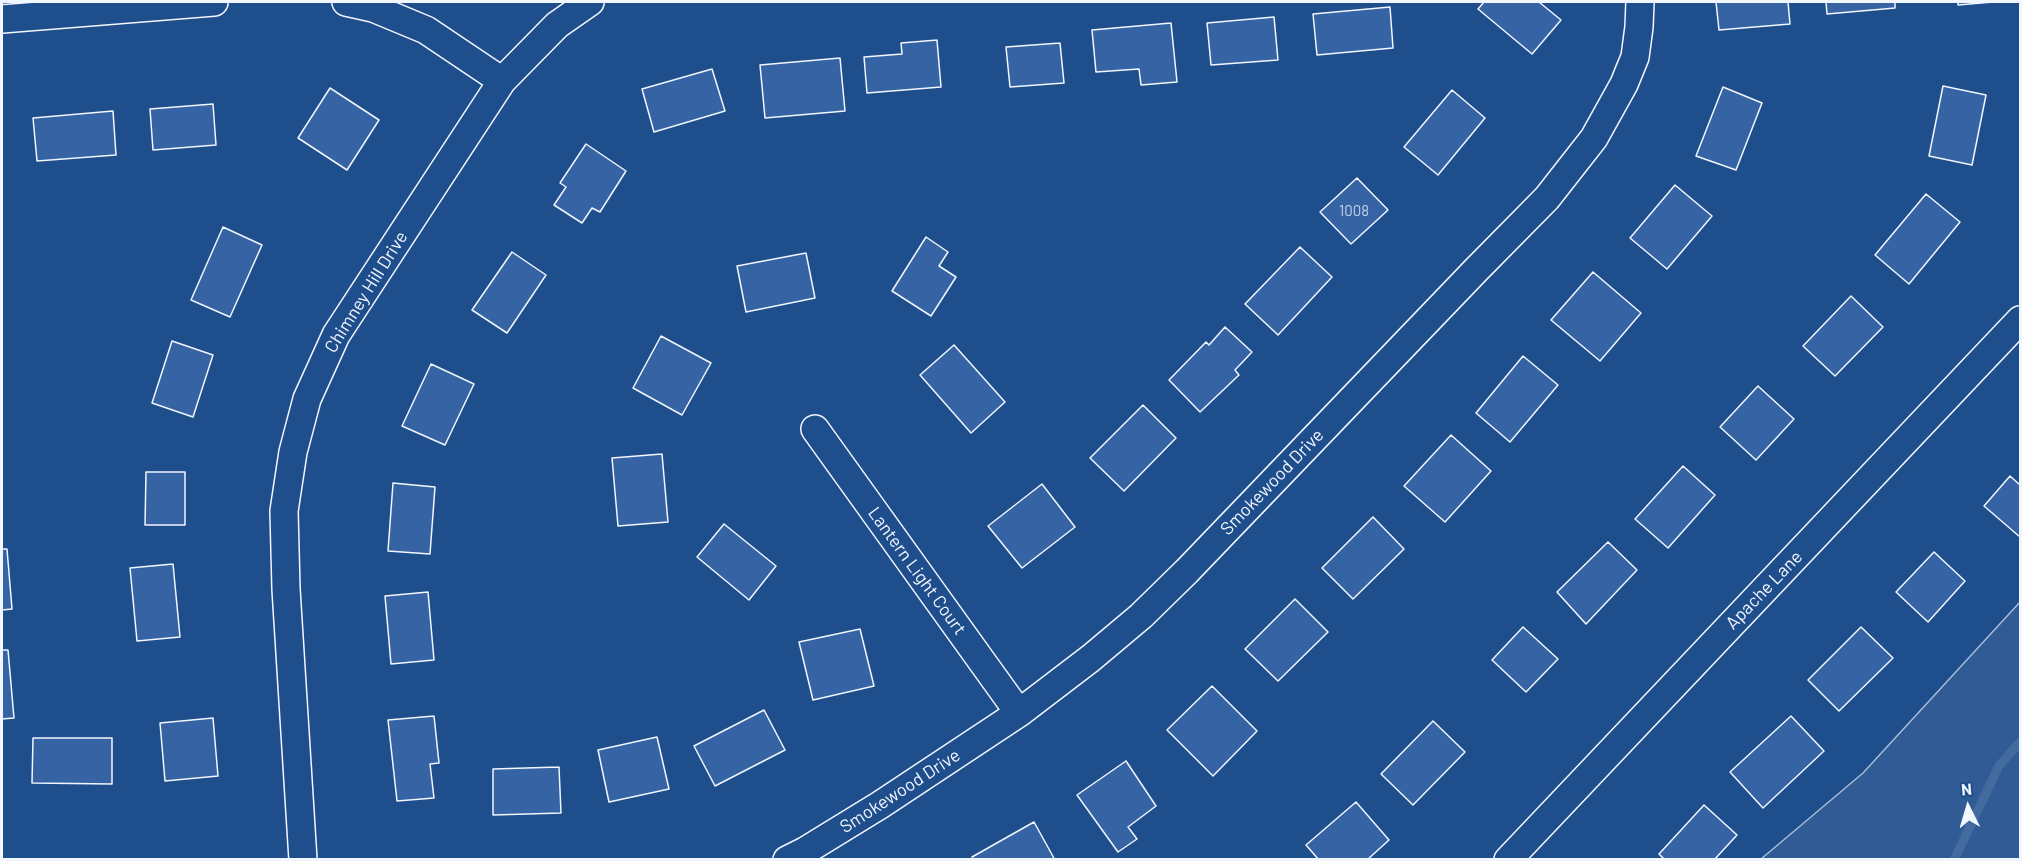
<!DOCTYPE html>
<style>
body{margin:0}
#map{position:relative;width:2022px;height:861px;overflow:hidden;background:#1f4e8c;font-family:Barlow,sans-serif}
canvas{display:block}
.frame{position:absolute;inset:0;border:3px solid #f2f6ff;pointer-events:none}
.north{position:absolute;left:1938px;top:777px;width:60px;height:60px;-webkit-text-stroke:4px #1f4e8c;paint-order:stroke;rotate:355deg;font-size:16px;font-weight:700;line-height:24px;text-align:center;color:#f2f6ff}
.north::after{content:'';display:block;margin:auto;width:21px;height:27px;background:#f2f6ff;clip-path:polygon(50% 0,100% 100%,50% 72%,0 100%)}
</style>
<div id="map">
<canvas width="2022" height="861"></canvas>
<div class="frame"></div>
<div class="north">N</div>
</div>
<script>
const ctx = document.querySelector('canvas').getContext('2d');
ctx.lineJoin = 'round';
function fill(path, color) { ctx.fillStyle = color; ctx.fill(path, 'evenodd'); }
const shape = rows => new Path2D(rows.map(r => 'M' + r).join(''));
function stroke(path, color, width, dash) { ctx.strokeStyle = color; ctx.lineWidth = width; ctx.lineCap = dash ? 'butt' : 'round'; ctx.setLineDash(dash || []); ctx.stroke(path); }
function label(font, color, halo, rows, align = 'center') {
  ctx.font = font + ' Barlow,sans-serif'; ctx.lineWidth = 4.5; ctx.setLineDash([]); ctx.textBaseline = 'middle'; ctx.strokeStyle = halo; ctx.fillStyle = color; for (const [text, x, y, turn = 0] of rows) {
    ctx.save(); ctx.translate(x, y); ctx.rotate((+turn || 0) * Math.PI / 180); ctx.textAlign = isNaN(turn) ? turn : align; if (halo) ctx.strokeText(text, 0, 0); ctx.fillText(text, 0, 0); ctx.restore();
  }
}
const built = shape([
 [2020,602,2020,859,1761,859,1863,773,2020,602]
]);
fill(built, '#305b95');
stroke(built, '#a8bbd7', 1.5);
stroke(shape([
 [1954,860,1999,766,2020,742]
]), '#446ba0', 9);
const building = shape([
 [1484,2,1539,2,1561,20,1532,54,1478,9,1484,2],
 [1716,2,1788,2,1790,24,1719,30,1716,2],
 [1826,2,1895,2,1895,8,1827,14,1826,2],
 [1958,2,1993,2,1958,5,1958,2],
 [1390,7,1393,48,1317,55,1313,14,1390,7],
 [1274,17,1278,60,1211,65,1207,23,1274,17],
 [1171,23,1177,82,1141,85,1139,69,1096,72,1092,30,1171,23],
 [937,40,941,87,867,93,864,57,902,54,901,43,937,40],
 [1060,43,1064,83,1010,87,1006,47,1060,43],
 [840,58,845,111,765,118,760,65,840,58],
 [712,69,725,111,654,132,642,89,712,69],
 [1943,86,1986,95,1972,165,1929,156,1943,86],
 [1723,87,1762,103,1736,170,1696,156,1723,87],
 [330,88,379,120,347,170,298,138,330,88],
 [1452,90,1485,118,1438,175,1404,147,1452,90],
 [213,104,216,145,153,150,150,109,213,104],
 [113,111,116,155,37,161,33,118,113,111],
 [586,144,626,171,600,212,592,208,582,223,554,205,566,187,560,183,586,144],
 [1357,178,1388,210,1351,244,1320,212,1357,178],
 [1675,185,1712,216,1667,269,1630,238,1675,185],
 [1926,194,1960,222,1909,284,1875,255,1926,194],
 [223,227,262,245,230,317,191,300,223,227],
 [926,237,948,252,939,266,956,277,931,316,892,291,926,237],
 [1300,247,1332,277,1278,335,1245,304,1300,247],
 [512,252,546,275,507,333,472,310,512,252],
 [806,253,815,298,746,312,737,266,806,253],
 [1593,272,1641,313,1600,361,1551,320,1593,272],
 [1851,296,1883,327,1835,376,1803,346,1851,296],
 [1225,327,1252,352,1235,370,1239,375,1200,412,1169,380,1206,342,1209,345,1225,327],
 [661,336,711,363,682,415,633,388,661,336],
 [172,341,213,355,193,417,152,403,172,341],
 [954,345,1005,402,971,433,920,375,954,345],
 [1523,356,1558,385,1510,442,1476,413,1523,356],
 [431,364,474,384,445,445,402,426,431,364],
 [1758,386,1794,419,1756,460,1720,427,1758,386],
 [1143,405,1176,438,1124,491,1090,458,1143,405],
 [1451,435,1491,471,1445,522,1404,486,1451,435],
 [662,454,668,522,618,526,612,458,662,454],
 [1683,466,1715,495,1668,548,1635,519,1683,466],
 [146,472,185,472,185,525,145,525,146,472],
 [2010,476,2020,485,2020,537,1984,506,2010,476],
 [393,483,435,487,430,554,388,551,393,483],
 [1042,484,1075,527,1022,568,988,526,1042,484],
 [1373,517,1404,549,1353,599,1322,568,1373,517],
 [724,524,776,566,749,600,697,557,724,524],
 [1608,542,1637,570,1586,624,1557,592,1608,542],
 [2,549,7,549,12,609,2,610,2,549],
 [1934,552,1965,581,1928,622,1896,592,1934,552],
 [173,564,180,637,137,641,130,568,173,564],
 [428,592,434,660,391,664,385,596,428,592],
 [1295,599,1328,632,1278,681,1245,649,1295,599],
 [1523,627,1558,659,1526,692,1492,660,1523,627],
 [1861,627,1893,658,1839,711,1808,680,1861,627],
 [860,629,874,686,813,700,799,642,860,629],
 [2,650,8,650,14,718,2,719,2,650],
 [1212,686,1257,731,1213,776,1167,730,1212,686],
 [764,710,785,750,715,786,694,746,764,710],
 [434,716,439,763,430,764,434,798,397,801,388,720,434,716],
 [1791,716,1824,751,1763,808,1730,772,1791,716],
 [213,718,218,776,165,781,160,723,213,718],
 [1433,721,1465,752,1413,805,1381,774,1433,721],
 [657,737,669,789,609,802,598,750,657,737],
 [33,738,112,738,112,784,32,783,33,738],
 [1126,761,1156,806,1128,827,1137,839,1118,852,1077,795,1126,761],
 [559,767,561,813,493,815,493,769,559,767],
 [1356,802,1389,840,1367,860,1319,860,1306,845,1356,802],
 [1704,805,1737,835,1714,860,1665,860,1659,854,1704,805],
 [1034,822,1055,860,973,860,972,857,1034,822]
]);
fill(building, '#3563a3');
stroke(building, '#f2f6ff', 1.5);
const minor = shape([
 [346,2,373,8,426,30,502,81],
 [2,19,214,2],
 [815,429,1019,713],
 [303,860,286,589,284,511,293,452,307,399,336,335,502,81,557,25,590,2],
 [787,860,805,851,880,805,1019,713,1091,658,1141,616,1187,571,1476,270,1547,198,1594,138,1624,84,1635,57,1639,27,1640,2],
 [1508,860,2020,320]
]);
stroke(minor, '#f2f6ff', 30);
stroke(minor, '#1f4e8c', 27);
label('15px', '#c3d1e8', null, [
 ["1008",1354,211]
]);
label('18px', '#f2f6ff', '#1f4e8c', [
 ["Chimney Hill Drive",366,292,-58],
 ["Smokewood Drive",1272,482,-46],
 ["Lantern Light Court",917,571,54],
 ["Apache Lane",1764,590,-46],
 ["Smokewood Drive",900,791,-33]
]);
</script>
